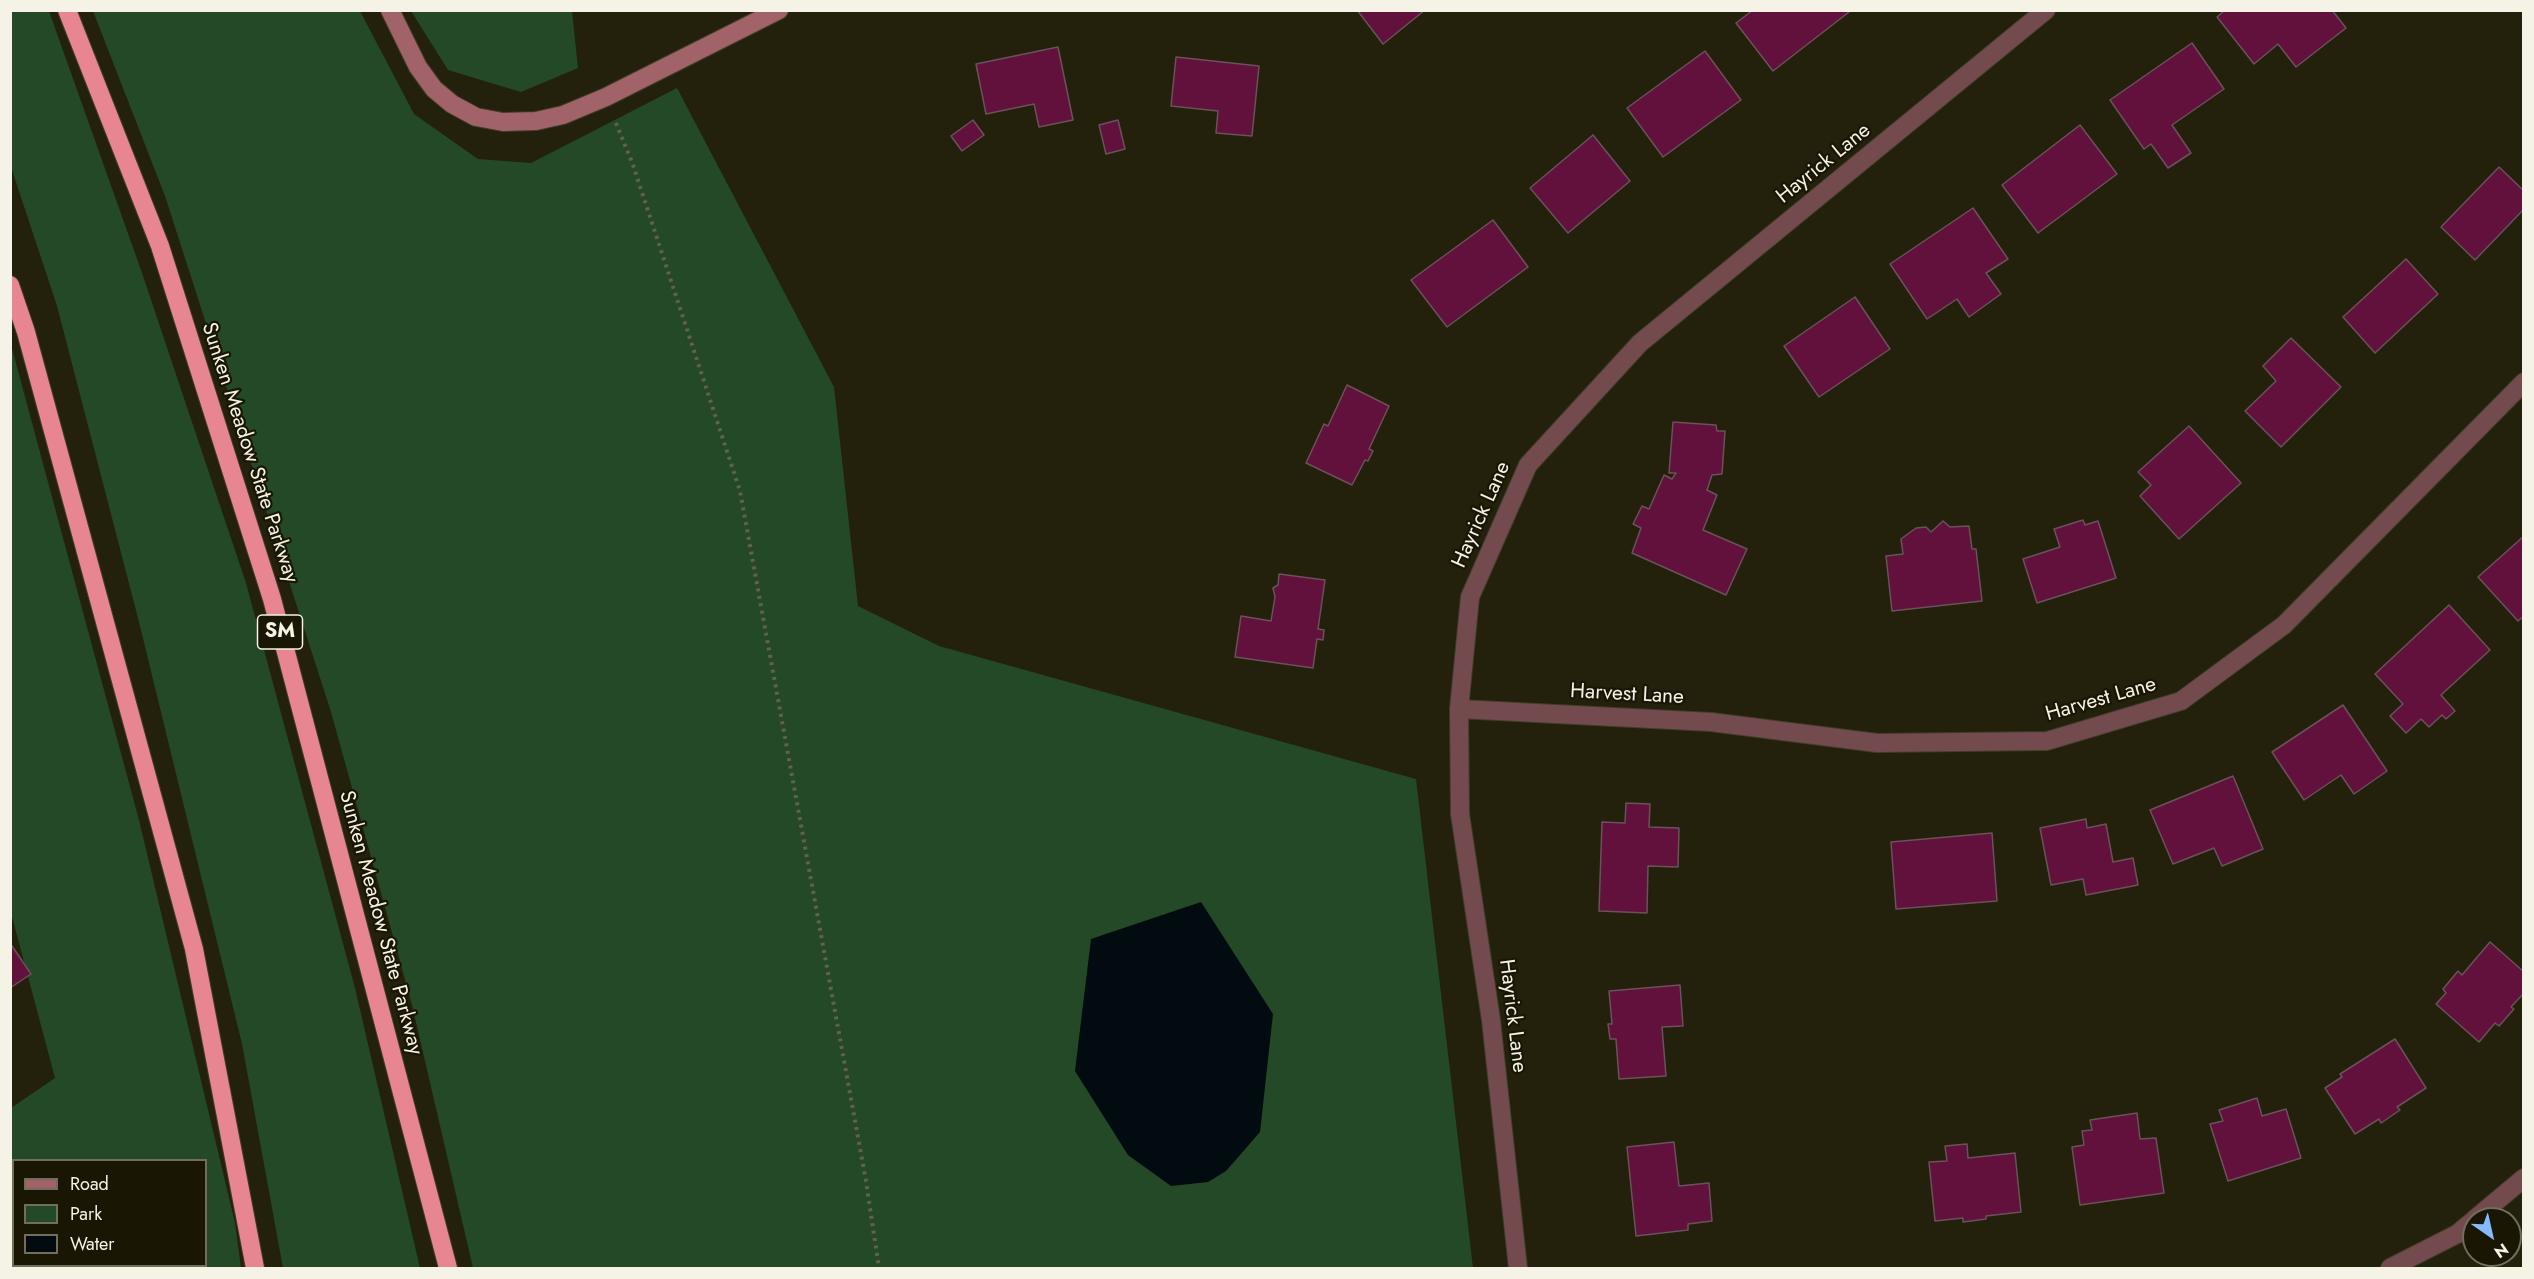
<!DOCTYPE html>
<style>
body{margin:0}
#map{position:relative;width:2534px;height:1279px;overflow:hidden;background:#23200c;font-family:Jost,sans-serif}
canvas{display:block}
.frame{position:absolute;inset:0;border:12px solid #f5f2e6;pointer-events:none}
.legend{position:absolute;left:12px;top:1159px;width:195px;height:108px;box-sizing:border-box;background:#1a1604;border:2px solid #726e5e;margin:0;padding:8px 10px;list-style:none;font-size:18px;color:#f5f2e6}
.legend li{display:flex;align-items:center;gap:12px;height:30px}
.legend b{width:30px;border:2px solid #726e5e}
.north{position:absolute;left:2462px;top:1207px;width:60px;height:60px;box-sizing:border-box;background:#1a1604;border:2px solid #726e5e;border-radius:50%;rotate:146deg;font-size:16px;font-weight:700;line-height:24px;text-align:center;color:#f5f2e6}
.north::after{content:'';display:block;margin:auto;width:21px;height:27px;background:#85bbfb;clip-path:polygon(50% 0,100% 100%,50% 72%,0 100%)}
</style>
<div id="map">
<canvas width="2534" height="1279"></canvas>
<div class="frame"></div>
<ul class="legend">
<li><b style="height:8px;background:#a16369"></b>Road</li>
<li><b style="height:16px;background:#234927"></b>Park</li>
<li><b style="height:16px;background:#010b10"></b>Water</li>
</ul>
<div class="north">N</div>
</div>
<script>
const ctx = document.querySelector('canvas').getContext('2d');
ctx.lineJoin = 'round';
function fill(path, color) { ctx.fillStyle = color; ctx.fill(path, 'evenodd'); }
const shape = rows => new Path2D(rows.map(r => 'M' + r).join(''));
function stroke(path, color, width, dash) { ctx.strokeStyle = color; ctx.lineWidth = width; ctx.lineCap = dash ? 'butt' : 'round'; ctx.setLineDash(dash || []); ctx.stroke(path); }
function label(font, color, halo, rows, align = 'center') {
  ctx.font = font + ' Jost,sans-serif'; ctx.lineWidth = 4.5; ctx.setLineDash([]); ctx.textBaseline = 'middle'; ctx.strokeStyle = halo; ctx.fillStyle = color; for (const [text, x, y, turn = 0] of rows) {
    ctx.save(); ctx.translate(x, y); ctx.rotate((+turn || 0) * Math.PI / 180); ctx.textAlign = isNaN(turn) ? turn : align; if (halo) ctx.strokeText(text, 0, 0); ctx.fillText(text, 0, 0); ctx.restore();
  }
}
fill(shape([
 [10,11,49,11,141,270,246,583,355,988,420,1268,283,1268,242,1044,139,622,57,306,11,167],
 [93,11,360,11,414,114,478,159,531,163,677,88,834,387,858,606,939,646,1416,779,1473,1268,473,1268,412,1005,331,712,165,196],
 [411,11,572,11,578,68,521,92,448,70],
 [10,341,139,820,235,1223,241,1268,11,1268,11,1108,55,1078,11,913],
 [14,1160,206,1160,206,1266,14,1266]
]), '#234927');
fill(shape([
 [1201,902,1273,1014,1260,1132,1226,1171,1208,1182,1171,1186,1128,1155,1075,1071,1091,939]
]), '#010b10');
const building = shape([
 [1357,10,1425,10,1383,44,1357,10],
 [1753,10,1848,10,1849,12,1773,71,1736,23,1753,10],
 [2225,10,2332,10,2346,28,2296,67,2278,44,2254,64,2217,17,2225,10],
 [2192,43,2224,89,2172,125,2191,153,2168,168,2151,144,2144,149,2110,100,2192,43],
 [1058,47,1073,120,1039,127,1034,104,986,114,976,64,1058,47],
 [1705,51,1741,100,1663,157,1627,108,1705,51],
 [1176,57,1259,66,1252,136,1216,133,1218,111,1171,106,1176,57],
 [973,120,984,135,962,151,951,136,973,120],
 [1118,120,1125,149,1106,154,1099,125,1118,120],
 [2080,125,2117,174,2038,233,2002,185,2080,125],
 [1593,135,1630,181,1568,233,1530,188,1593,135],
 [2499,167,2524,191,2524,209,2475,260,2441,227,2499,167],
 [1973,208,2008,259,1986,273,2001,294,1969,317,1957,299,1927,319,1890,264,1973,208],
 [1493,220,1528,267,1447,327,1411,280,1493,220],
 [2406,259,2438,294,2375,353,2343,317,2406,259],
 [1855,297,1890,349,1819,397,1784,346,1855,297],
 [2291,338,2341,387,2281,447,2245,411,2276,381,2263,366,2291,338],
 [1347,385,1389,406,1369,449,1373,451,1368,461,1365,460,1352,485,1306,463,1324,424,1328,426,1347,385],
 [1673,422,1716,425,1717,431,1725,431,1722,474,1712,475,1707,490,1717,495,1703,530,1747,549,1726,595,1632,553,1641,528,1633,524,1642,506,1649,509,1664,475,1672,479,1676,473,1669,473,1673,422],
 [2189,426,2241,483,2179,539,2140,496,2151,485,2138,472,2189,426],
 [2083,520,2085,525,2098,521,2116,578,2037,603,2023,559,2060,547,2054,529,2083,520],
 [1943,521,1950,527,1969,526,1972,549,1976,549,1982,601,1892,611,1886,556,1903,554,1901,539,1916,528,1926,527,1931,532,1943,521],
 [2524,536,2524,616,2518,621,2478,577,2524,536],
 [1279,574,1325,580,1318,629,1324,630,1323,640,1317,639,1313,668,1235,657,1241,616,1271,621,1275,597,1273,588,1278,585,1279,574],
 [2449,605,2490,650,2441,695,2455,711,2446,719,2442,715,2429,727,2421,719,2406,733,2390,716,2403,704,2375,674,2449,605],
 [2343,705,2387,771,2354,794,2341,775,2304,800,2272,752,2343,705],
 [2233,776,2263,849,2222,866,2214,848,2173,864,2150,810,2233,776],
 [1626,803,1650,804,1649,827,1679,828,1678,867,1648,866,1647,913,1599,911,1602,822,1625,823,1626,803],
 [2086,819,2087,828,2106,824,2113,862,2133,858,2138,885,2086,895,2083,879,2051,885,2040,828,2086,819],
 [1992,833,1997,901,1896,909,1891,842,1992,833],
 [2490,942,2524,972,2524,993,2511,1007,2514,1009,2499,1026,2495,1023,2479,1042,2436,1004,2446,993,2443,989,2458,971,2462,975,2490,942],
 [10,943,31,974,10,988,10,943],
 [1680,985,1683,1026,1662,1027,1666,1076,1619,1079,1616,1039,1610,1039,1608,1024,1612,1024,1609,991,1680,985],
 [2395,1039,2426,1088,2397,1107,2400,1110,2381,1123,2379,1119,2355,1134,2325,1088,2342,1077,2340,1074,2395,1039],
 [2257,1098,2262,1116,2286,1109,2301,1158,2228,1181,2210,1124,2223,1121,2219,1110,2257,1098],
 [2137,1113,2140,1139,2156,1138,2164,1193,2080,1205,2072,1147,2084,1145,2082,1131,2092,1130,2090,1120,2137,1113],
 [1674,1142,1679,1186,1709,1183,1712,1221,1688,1224,1688,1230,1636,1236,1627,1147,1674,1142],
 [1967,1144,1968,1158,2015,1153,2021,1212,1986,1216,1986,1219,1963,1222,1963,1218,1935,1221,1929,1162,1947,1161,1945,1146,1967,1144]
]);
fill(building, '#61113b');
stroke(building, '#6a525b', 1.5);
const street = shape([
 [1459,709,1711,722,1877,743,2047,741,2181,701,2284,625,2524,382],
 [2475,1219,2524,1178],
 [1518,1268,1491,1020,1460,814,1459,709,1470,597,1528,465,1640,343,2046,10],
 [2390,1268,2457,1234,2474,1220]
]);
const secondary = shape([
 [390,10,418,67,434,89,452,104,476,117,503,122,536,121,563,115,606,97,779,10]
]);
const highway = shape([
 [67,10,160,246,272,599,448,1268],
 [10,285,26,332,194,949,255,1268]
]);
stroke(street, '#403d2b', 20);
stroke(secondary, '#403d2b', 20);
stroke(highway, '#403d2b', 20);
stroke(shape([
 [616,123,633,165,740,491,866,1181,879,1268]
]), '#63604e', 4, [3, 4.5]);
stroke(street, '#734b4f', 18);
stroke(secondary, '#a16369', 18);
stroke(highway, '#e78590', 18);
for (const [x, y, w] of [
 [280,632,45]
]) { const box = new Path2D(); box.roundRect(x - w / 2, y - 17, w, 34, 4.5); ctx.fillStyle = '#1a1604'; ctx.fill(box); stroke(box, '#f5f2e6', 1.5); }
label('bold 20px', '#f5f2e6', null, [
 ["SM",280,632]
]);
label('21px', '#f5f2e6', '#1a1604', [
 ["Hayrick Lane",1824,164,-39],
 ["Sunken Meadow State Parkway",249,453,72],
 ["Hayrick Lane",1482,515,-66],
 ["Harvest Lane",1627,695,3],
 ["Harvest Lane",2101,700,-16],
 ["Sunken Meadow State Parkway",380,923,75],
 ["Hayrick Lane",1512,1016,83]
]);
</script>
